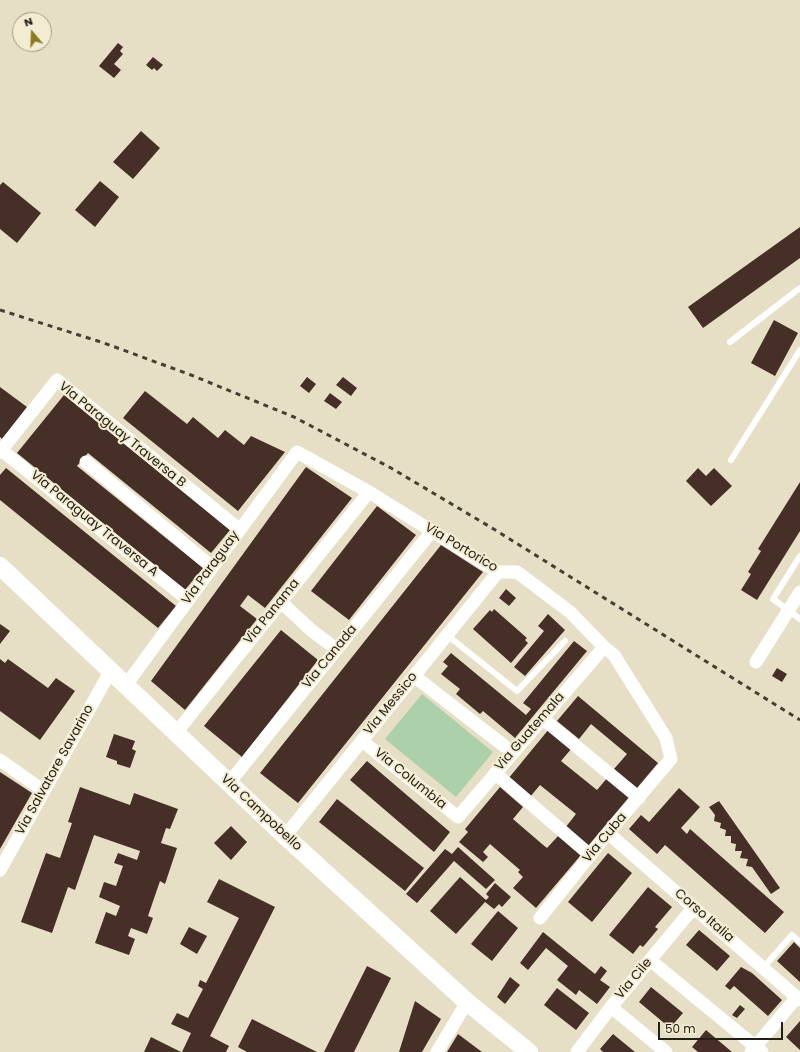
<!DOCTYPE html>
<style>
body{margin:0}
#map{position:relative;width:800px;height:1052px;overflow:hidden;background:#e7dfc5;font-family:Poppins,sans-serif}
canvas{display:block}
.north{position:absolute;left:12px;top:12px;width:40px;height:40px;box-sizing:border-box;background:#f4ecd2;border:1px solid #a09a87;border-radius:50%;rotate:341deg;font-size:11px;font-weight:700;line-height:16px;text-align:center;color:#232017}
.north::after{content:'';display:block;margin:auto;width:14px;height:18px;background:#8b7b20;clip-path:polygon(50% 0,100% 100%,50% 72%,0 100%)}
.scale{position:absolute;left:658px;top:1022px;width:125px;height:18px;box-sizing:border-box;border:2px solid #232017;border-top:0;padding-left:5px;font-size:12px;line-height:14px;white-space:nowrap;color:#232017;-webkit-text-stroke:3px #f4ecd2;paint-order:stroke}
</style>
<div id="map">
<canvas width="800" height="1052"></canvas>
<div class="north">N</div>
<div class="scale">50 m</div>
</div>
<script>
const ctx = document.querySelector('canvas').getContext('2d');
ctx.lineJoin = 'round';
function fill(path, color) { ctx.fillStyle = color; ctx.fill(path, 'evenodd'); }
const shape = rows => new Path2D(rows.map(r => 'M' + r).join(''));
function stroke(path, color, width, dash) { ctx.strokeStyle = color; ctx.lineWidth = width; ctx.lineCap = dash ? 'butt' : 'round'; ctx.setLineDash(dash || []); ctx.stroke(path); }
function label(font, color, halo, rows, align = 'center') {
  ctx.font = font + ' Poppins,sans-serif'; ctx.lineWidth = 4; ctx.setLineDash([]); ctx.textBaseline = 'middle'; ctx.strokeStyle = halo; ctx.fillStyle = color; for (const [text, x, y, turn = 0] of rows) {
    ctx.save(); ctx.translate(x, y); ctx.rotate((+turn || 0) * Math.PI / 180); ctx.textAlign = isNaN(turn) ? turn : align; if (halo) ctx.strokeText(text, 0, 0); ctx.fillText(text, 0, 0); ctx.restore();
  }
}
fill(shape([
 [422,694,493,752,456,797,385,739]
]), '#abd0aa');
fill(shape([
 [118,43,123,47,120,51,123,54,114,64,121,70,114,78,99,66],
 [153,57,163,65,157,71,154,68,152,70,146,65],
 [141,131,160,148,133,179,113,162],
 [100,181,119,197,95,227,75,210],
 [3,182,41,213,17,243,0,229,0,185],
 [800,227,800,258,703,328,688,307],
 [774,320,798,333,775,376,751,363],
 [307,377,316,384,309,393,300,386],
 [343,377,357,388,351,396,336,385],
 [0,387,27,407,2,439,0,437],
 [145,391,187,424,193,417,218,438,225,430,244,445,251,436,285,452,238,511,123,418],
 [330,393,342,402,336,409,324,401],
 [64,395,230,530,211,553,88,453,77,466,203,568,185,590,17,453],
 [306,467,352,498,265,608,248,595,240,606,257,619,185,710,151,681],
 [6,468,176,606,158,628,0,500,0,475],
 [698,468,706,476,714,468,732,486,711,506,686,481],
 [800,482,800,531,757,600,741,590,751,574,748,572,761,551,758,549],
 [377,506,416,535,349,620,311,591],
 [441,545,483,572,298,803,260,773],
 [506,589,516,598,509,606,499,598],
 [494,609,527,638,525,640,528,643,511,663,473,629,490,610,492,612],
 [548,614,565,630,525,676,514,667,544,631,538,626],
 [0,624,10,631,0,644],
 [281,630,318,660,242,757,204,726],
 [574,641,587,651,515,738,483,711,480,714,456,694,460,689,441,674,448,666,443,662,451,653,526,715,531,709,523,703],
 [0,659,5,663,8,659,48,688,56,678,75,691,40,740,0,711],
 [777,668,787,674,782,682,772,676],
 [578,696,658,763,637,788,614,769,627,754,591,724,579,739,557,721],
 [549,729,572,748,561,761,597,790,608,777,630,796,588,846,565,828,576,814,540,785,530,797,508,779],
 [114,734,135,741,132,749,136,751,130,768,117,764,117,761,106,757],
 [367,761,450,832,434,852,350,780],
 [0,772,32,793,0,849],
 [80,787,130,805,134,793,178,809,170,829,166,828,161,843,177,848,165,884,160,881,148,916,153,918,147,934,131,928,128,936,135,939,129,955,95,943,106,912,116,916,120,906,99,897,104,882,116,886,123,866,114,863,118,853,137,860,140,851,94,835,75,890,68,887,52,933,21,922,46,853,60,858,72,823,68,822],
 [500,787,523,807,513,819,542,844,547,848,558,836,581,855,536,908,513,888,523,877,518,872,520,870,490,844,483,852,488,857,483,862,459,842,468,832,465,829],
 [679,788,700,807,681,828,687,834,690,829,784,912,765,933,665,845,657,854,629,829,641,815,649,822],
 [337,799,424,868,405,891,319,822],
 [719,801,780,888,771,894,752,867,746,866,748,859,740,858,742,851,735,851,736,844,731,843,731,836,725,836,726,830,720,828,721,823,714,821,715,815,709,807],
 [231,826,247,842,231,860,214,843],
 [458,847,495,880,486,889,454,861,417,903,406,894,445,849,452,854],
 [608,853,632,873,592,922,568,902],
 [460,877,486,900,489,897,486,894,495,883,511,897,502,907,499,904,494,909,485,902,456,934,430,911],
 [219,879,275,907,210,1036,229,1046,226,1052,182,1052,191,1033,171,1024,177,1013,188,1018,203,989,198,986,200,980,206,983,239,918,207,902],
 [648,887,672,907,655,927,658,929,643,947,640,945,633,954,609,935],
 [498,911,518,928,492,961,471,944],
 [189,927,207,936,197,954,180,944],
 [699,930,730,956,717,971,686,945],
 [543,932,595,974,601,966,607,971,600,980,610,987,597,1004,579,990,576,995,557,980,568,966,546,948,528,970,520,963],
 [794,942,800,948,800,982,777,961],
 [367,966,391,978,354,1052,324,1052],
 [741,967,752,973,782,1000,768,1016,734,986,730,990,725,986],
 [510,977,520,985,505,1004,497,997],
 [651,987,683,1013,670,1028,639,1002],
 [557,988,589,1013,576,1030,544,1005],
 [415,1001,441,1019,422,1052,399,1052],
 [740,1005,745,1009,737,1018,732,1015],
 [252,1019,305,1046,317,1052,247,1052,238,1047],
 [800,1021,800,1050,786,1037],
 [706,1030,732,1052,698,1052,692,1047],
 [458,1034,482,1052,447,1052],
 [613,1034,635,1052,603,1052,600,1049],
 [151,1037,181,1052,144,1052]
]), '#452f27');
stroke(shape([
 [730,342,800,288],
 [731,460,800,350],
 [800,556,773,599,800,619],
 [447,635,517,691,565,641],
 [763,968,792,935,800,942]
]), '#fff', 6);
stroke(shape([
 [0,449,188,600],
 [0,452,57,380,240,530],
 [86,462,212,567],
 [281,602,311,630,336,649],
 [756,662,800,592],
 [414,676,512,752],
 [126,685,297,452,369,492,498,572,517,572,570,612,604,647,614,655,666,738,671,759,608,833,540,918],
 [542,718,639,798],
 [176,733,369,492],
 [362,741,458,817,604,647],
 [0,760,44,791],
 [495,773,590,855],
 [229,783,432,531],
 [608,833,800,1000],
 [285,836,498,572],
 [0,870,111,670],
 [650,960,762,1052],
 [611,1007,666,1052],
 [437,1052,467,1002],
 [577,1052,611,1007,694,907],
 [751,1052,797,997]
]), '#fff', 13);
stroke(shape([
 [0,566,285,836,467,1002,529,1052]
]), '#fff', 18);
stroke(shape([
 [0,310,104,343,191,375,294,417,391,468,492,528,800,720]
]), '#444034', 3, [5, 5]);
label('13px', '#232017', '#f4ecd2', [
 ["Via Paraguay Traversa B",122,435,39],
 ["Via Paraguay Traversa A",94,524,39],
 ["Via Portorico",461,548,31],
 ["Via Paraguay",211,568,-54],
 ["Via Panama",272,612,-51],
 ["Via Canada",330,657,-51],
 ["Via Messico",391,704,-51],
 ["Via Guatemala",530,732,-49],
 ["Via Salvatore Savarino",55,770,-61],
 ["Via Columbia",410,779,39],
 ["Via Campobello",261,813,43],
 ["Via Cuba",605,838,-50],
 ["Corso Italia",704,916,41],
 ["Via Cile",634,979,-50]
]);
</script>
